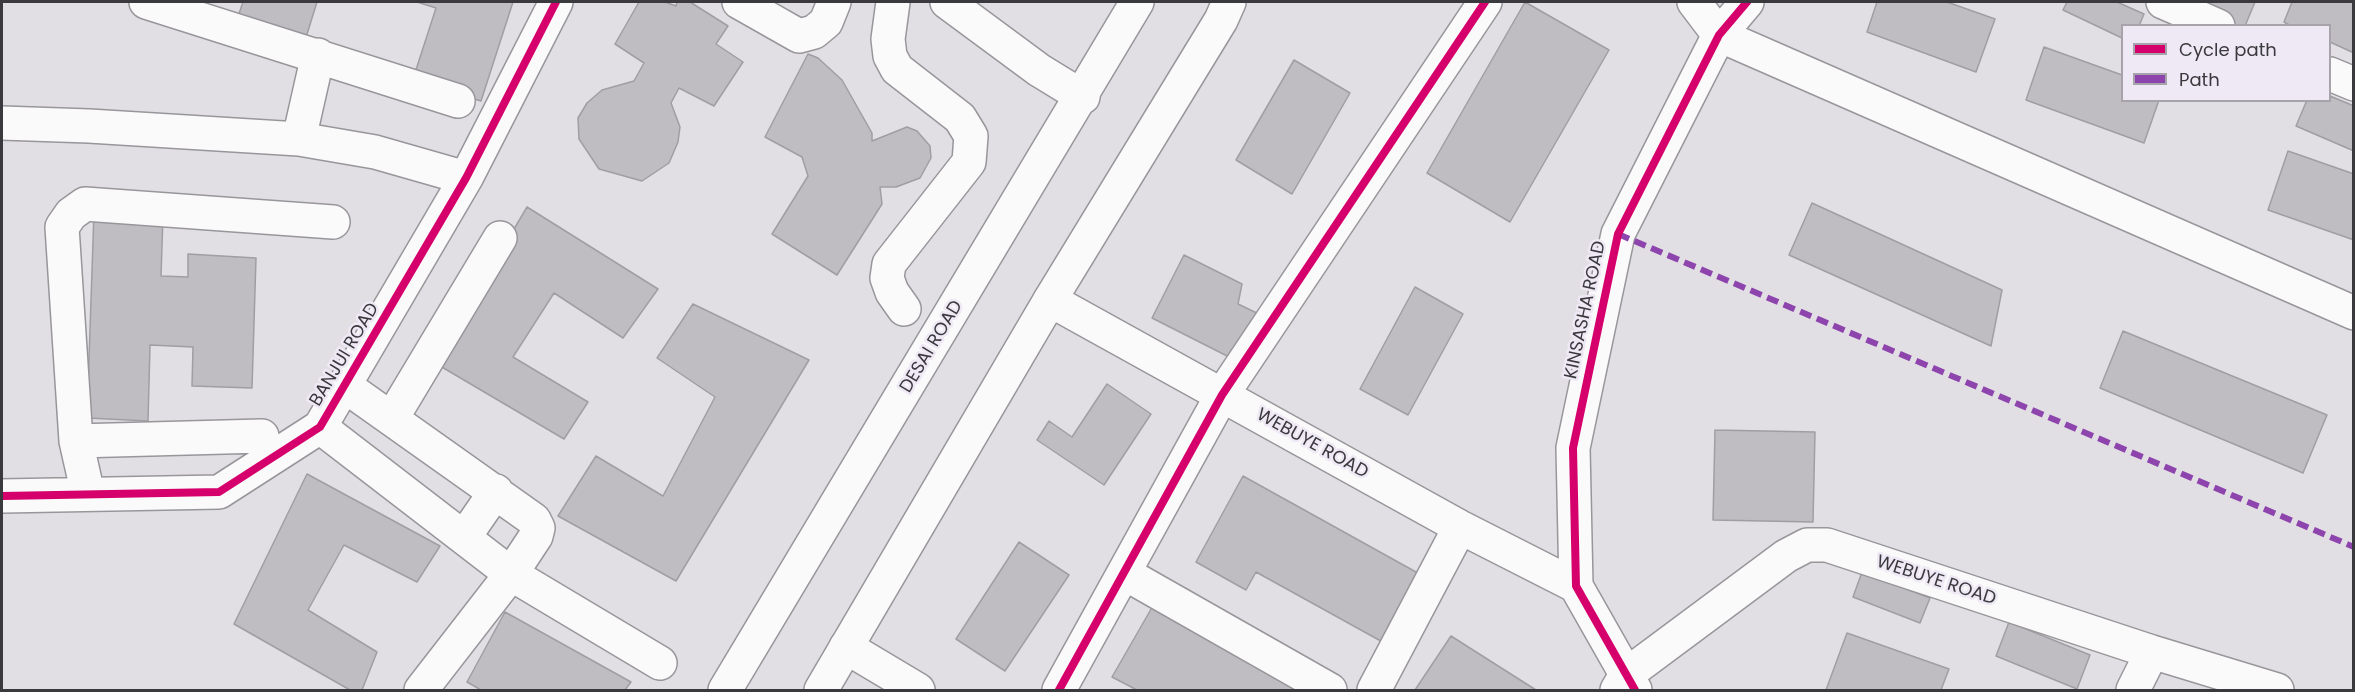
<!DOCTYPE html>
<style>
body{margin:0}
#map{position:relative;width:2355px;height:692px;overflow:hidden;background:#e1dfe4;font-family:Poppins,sans-serif}
canvas{display:block}
.frame{position:absolute;inset:0;border:3px solid #3a393d;pointer-events:none}
.legend{position:absolute;left:2121px;top:24px;width:210px;height:78px;box-sizing:border-box;background:#eee9f5;border:2px solid #a6a3ab;margin:0;padding:8px 10px;list-style:none;font-size:18px;color:#3a393d}
.legend li{display:flex;align-items:center;gap:12px;height:30px}
.legend b{width:30px;border:2px solid #a6a3ab}
</style>
<div id="map">
<canvas width="2355" height="692"></canvas>
<div class="frame"></div>
<ul class="legend">
<li><b style="height:8px;background:#d6006c"></b>Cycle path</li>
<li><b style="height:8px;background:#8e44ad"></b>Path</li>
</ul>
</div>
<script>
const ctx = document.querySelector('canvas').getContext('2d');
ctx.lineJoin = 'round';
function fill(path, color) { ctx.fillStyle = color; ctx.fill(path, 'evenodd'); }
const shape = rows => new Path2D(rows.map(r => 'M' + r).join(''));
function stroke(path, color, width, dash) { ctx.strokeStyle = color; ctx.lineWidth = width; ctx.lineCap = dash ? 'butt' : 'round'; ctx.setLineDash(dash || []); ctx.stroke(path); }
function label(font, color, halo, rows, align = 'center') {
  ctx.font = font + ' Poppins,sans-serif'; ctx.lineWidth = 5; ctx.setLineDash([]); ctx.textBaseline = 'middle'; ctx.strokeStyle = halo; ctx.fillStyle = color; for (const [text, x, y, turn = 0] of rows) {
    ctx.save(); ctx.translate(x, y); ctx.rotate((+turn || 0) * Math.PI / 180); ctx.textAlign = isNaN(turn) ? turn : align; if (halo) ctx.strokeText(text, 0, 0); ctx.fillText(text, 0, 0); ctx.restore();
  }
}
const building = shape([
 [243,2,317,2,303,47,235,25,243,2],
 [417,2,513,2,481,101,413,79,436,8,417,2],
 [639,2,665,2,676,6,677,2,690,2,728,26,716,44,743,62,714,106,679,88,671,103,680,127,678,142,669,163,642,181,599,169,579,139,578,118,587,103,602,90,634,81,644,63,615,44,639,2],
 [1525,2,1609,50,1510,222,1427,173,1525,2],
 [1877,2,1947,2,1995,19,1976,72,1867,32,1877,2],
 [2067,2,2117,2,2144,14,2139,26,2122,26,2122,38,2063,10,2067,2],
 [2174,2,2255,2,2245,26,2232,26,2174,2],
 [2292,2,2354,2,2354,53,2330,42,2330,26,2291,26,2284,22,2292,2],
 [2044,47,2122,75,2122,100,2159,100,2144,143,2026,100,2044,47],
 [808,54,818,58,842,80,872,133,872,141,907,127,917,131,930,146,931,158,920,178,896,187,880,187,882,204,837,275,772,234,808,176,802,157,765,137,808,54],
 [1294,60,1350,93,1292,194,1236,160,1294,60],
 [2330,96,2354,106,2354,151,2296,126,2307,100,2330,100,2330,96],
 [2288,151,2354,174,2354,240,2268,210,2288,151],
 [1812,203,2002,290,1991,346,1789,255,1812,203],
 [527,207,658,289,623,338,554,293,513,357,588,402,564,439,435,363,527,207],
 [94,212,163,215,161,276,188,277,188,254,256,258,252,388,192,386,193,347,150,345,148,421,87,418,94,212],
 [1184,255,1242,284,1238,304,1263,316,1239,362,1152,318,1184,255],
 [1415,287,1463,314,1408,415,1360,389,1415,287],
 [693,304,809,360,676,581,558,516,596,456,663,496,715,397,657,358,693,304],
 [2123,331,2327,415,2303,473,2100,388,2123,331],
 [1107,384,1151,414,1104,485,1037,440,1049,421,1072,437,1107,384],
 [1715,430,1815,432,1813,522,1713,520,1715,430],
 [307,474,440,546,417,582,344,545,308,610,377,652,362,690,350,690,234,624,307,474],
 [1243,476,1425,577,1388,645,1256,572,1246,590,1196,562,1243,476],
 [1019,542,1069,575,1005,671,956,639,1019,542],
 [1862,572,1930,598,1920,623,1853,597,1862,572],
 [1154,604,1303,690,1137,690,1112,677,1154,604],
 [505,612,631,682,625,690,481,690,467,682,505,612],
 [2009,622,2090,655,2077,689,1996,656,2009,622],
 [1847,633,1949,669,1941,690,1826,690,1847,633],
 [1451,636,1536,690,1415,690,1451,636]
]);
fill(building, '#bfbdc1');
stroke(building, '#a09ea3', 1.5);
const minor = shape([
 [146,2,458,101],
 [739,2,799,36,814,32,826,22,834,2],
 [893,2,888,39,890,56,897,69,960,118,971,136,969,162,889,264,887,278,892,292,904,309],
 [947,2,1039,70,1083,97],
 [1694,2,1719,35,2354,313],
 [2163,2,2218,26],
 [2330,74,2354,84],
 [2,123,89,126,299,139,375,152,466,178],
 [299,139,318,55],
 [1050,300,1460,527,1576,586],
 [345,386,534,520,538,528,536,536,511,574,660,663],
 [392,418,500,238],
 [320,427,511,574,421,690],
 [76,441,262,436],
 [88,494,76,441,62,227,71,214,85,204,333,222],
 [2,496,219,492,320,427,466,178,556,2],
 [465,536,496,491],
 [1124,573,1330,690],
 [846,647,918,690],
 [1059,690,1222,395,1485,2],
 [1374,690,1460,527],
 [1617,690,1626,675,1786,556,1807,545,1827,545,2152,652,2277,690],
 [1635,690,1576,586,1573,448,1618,234,1719,35,1747,2],
 [2133,690,2152,652]
]);
const major = shape([
 [725,690,1137,2],
 [821,690,1050,300,1221,20,1229,2]
]);
stroke(minor, '#98969b', 36);
stroke(major, '#98969b', 36);
stroke(minor, '#fafafb', 33);
stroke(major, '#fafafb', 33);
stroke(shape([
 [1618,234,2354,547]
]), '#8e44ad', 6, [12, 6]);
stroke(shape([
 [2,496,219,492,320,427,466,178,556,2],
 [1059,690,1222,395,1485,2],
 [1635,690,1576,586,1573,448,1618,234,1719,35,1747,2]
]), '#d6006c', 8);
label('18px', '#3a393d', '#eee9f5', [
 ["KINSASHA ROAD",1586,310,-78],
 ["DESAI ROAD",932,347,-59],
 ["BANJUI ROAD",345,355,-59],
 ["WEBUYE ROAD",1312,444,29],
 ["WEBUYE ROAD",1936,581,18]
]);
</script>
